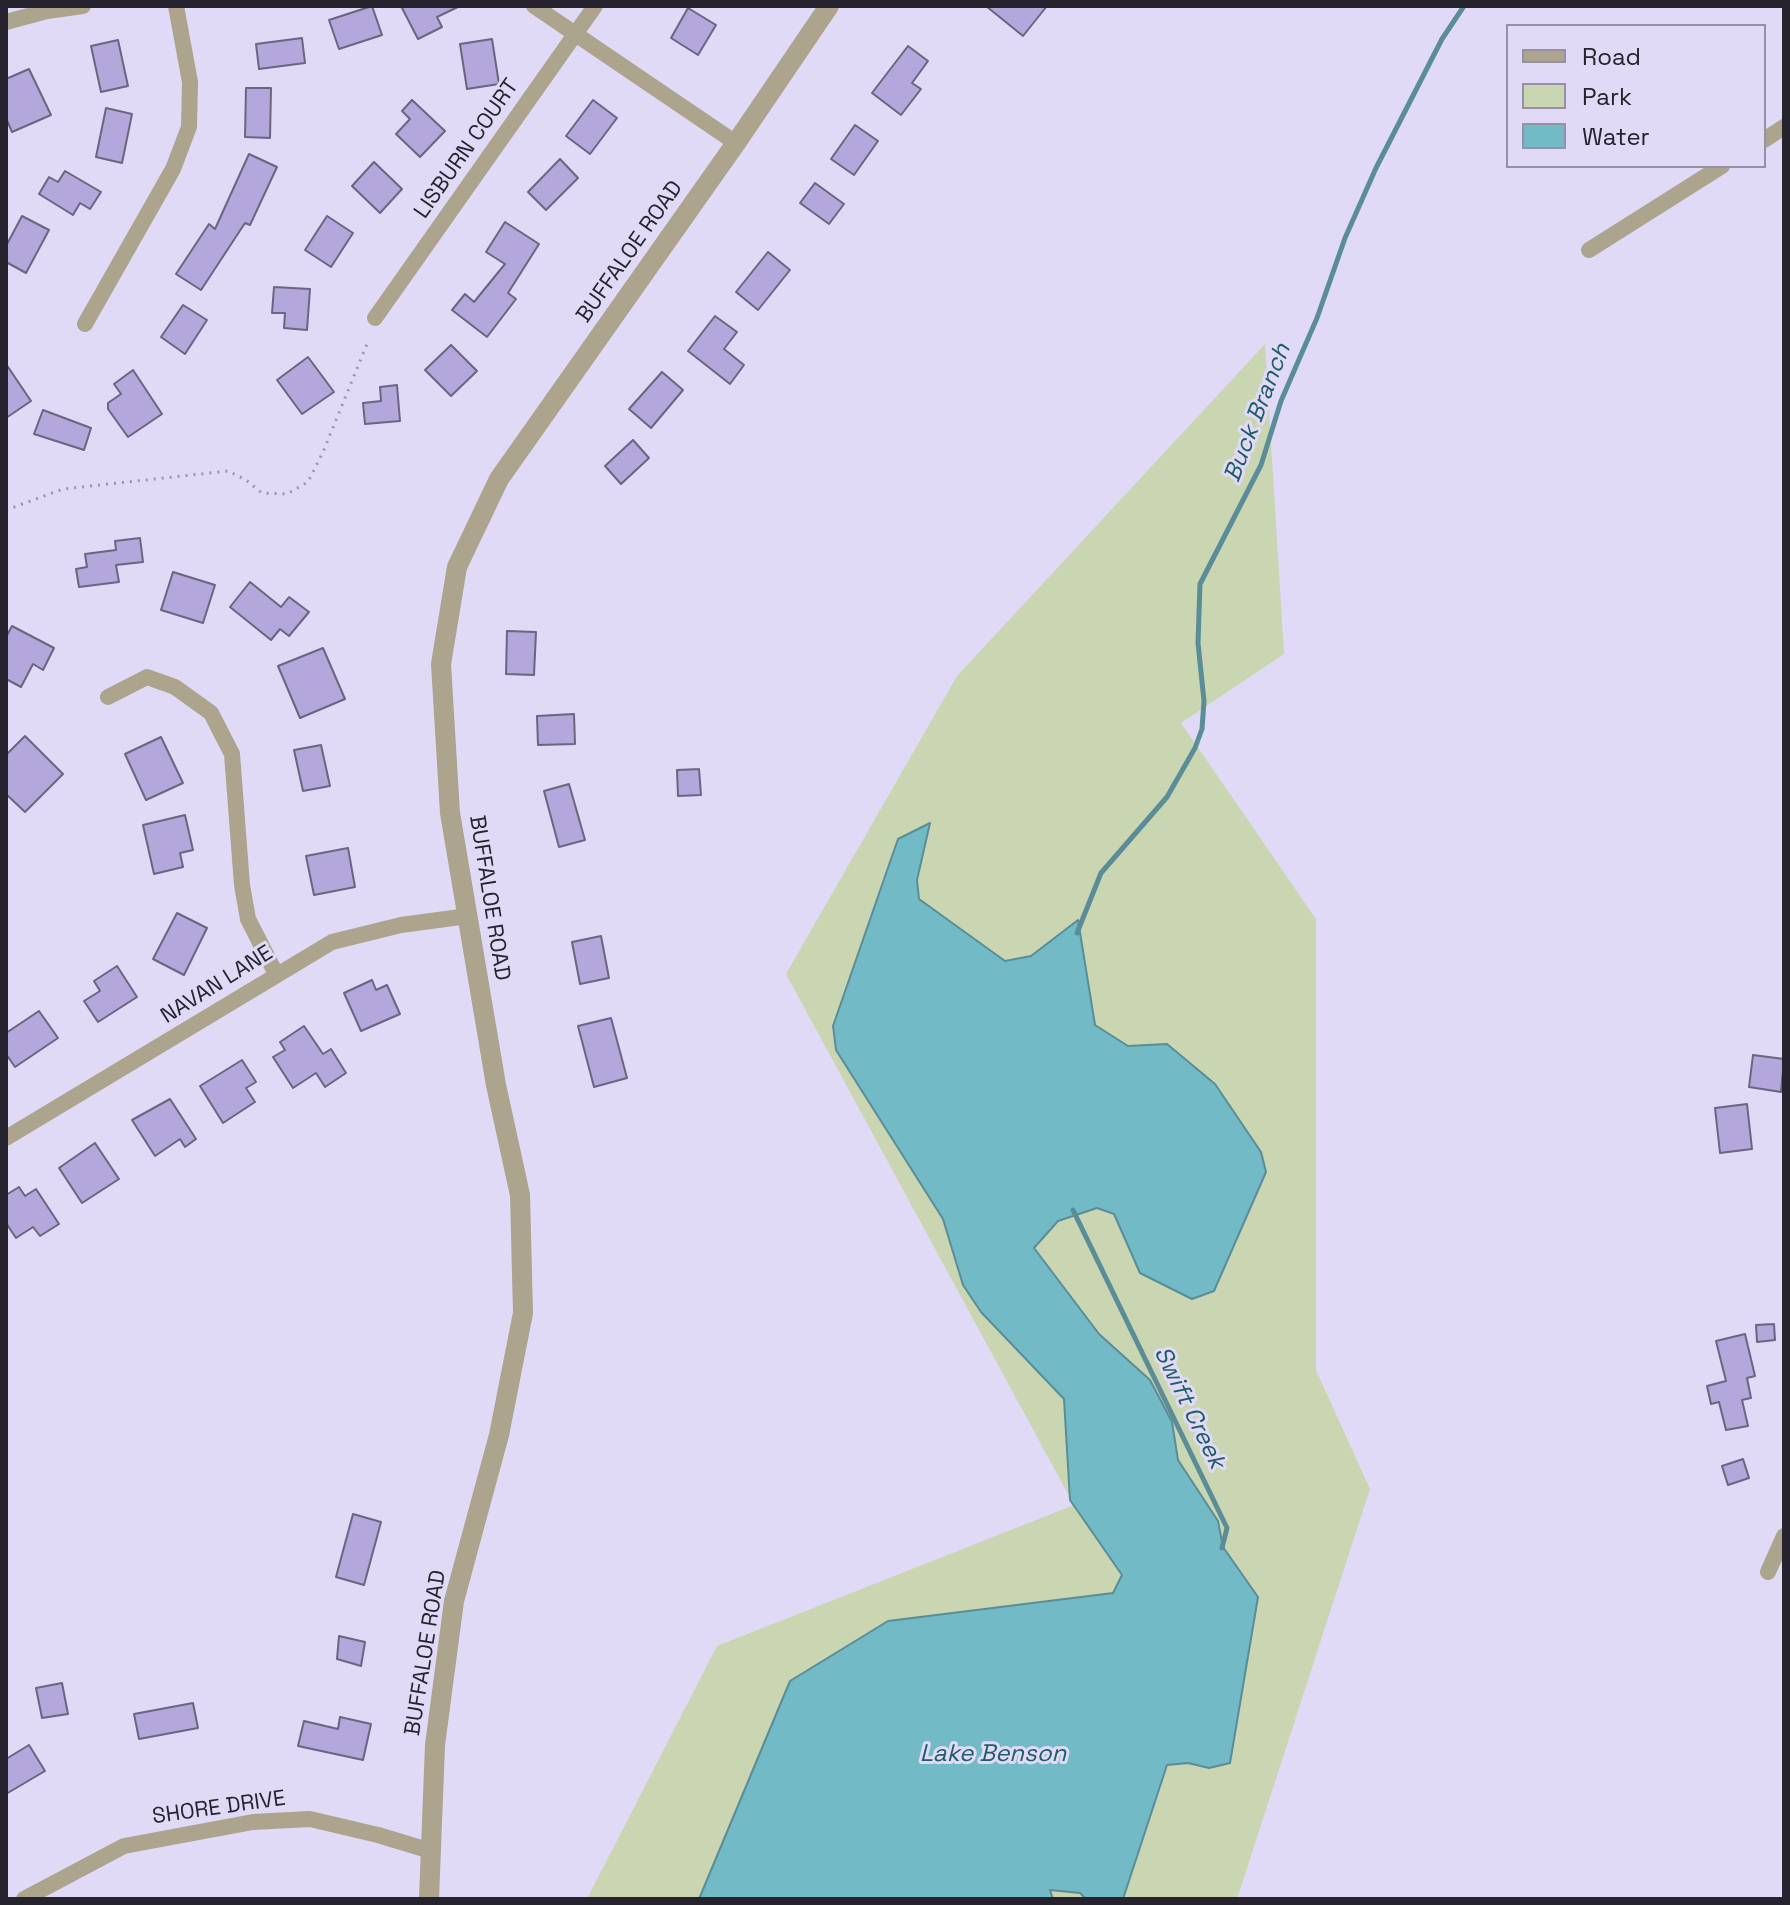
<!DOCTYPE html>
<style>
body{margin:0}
#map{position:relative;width:1790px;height:1905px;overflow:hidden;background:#e0daf7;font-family:"Space Grotesk",sans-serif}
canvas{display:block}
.frame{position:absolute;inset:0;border:8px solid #26232e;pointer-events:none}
.legend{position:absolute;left:1506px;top:24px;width:260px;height:144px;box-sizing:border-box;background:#e0daf7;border:2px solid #9691a7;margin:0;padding:10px 14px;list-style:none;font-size:24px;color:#26232e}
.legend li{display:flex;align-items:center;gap:16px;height:40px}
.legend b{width:40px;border:2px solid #9691a7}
</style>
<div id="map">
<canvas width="1790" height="1905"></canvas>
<div class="frame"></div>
<ul class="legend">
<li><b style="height:10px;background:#aca48d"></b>Road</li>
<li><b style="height:22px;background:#c9d6b1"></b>Park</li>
<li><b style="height:22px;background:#72bac6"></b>Water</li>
</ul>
</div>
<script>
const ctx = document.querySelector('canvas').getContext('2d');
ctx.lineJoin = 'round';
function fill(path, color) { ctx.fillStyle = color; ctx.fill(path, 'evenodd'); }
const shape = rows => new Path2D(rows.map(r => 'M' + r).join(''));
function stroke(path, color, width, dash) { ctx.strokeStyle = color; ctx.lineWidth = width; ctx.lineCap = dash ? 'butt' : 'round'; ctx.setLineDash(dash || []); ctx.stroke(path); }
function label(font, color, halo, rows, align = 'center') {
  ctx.font = font + ' "Space Grotesk",sans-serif'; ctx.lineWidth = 6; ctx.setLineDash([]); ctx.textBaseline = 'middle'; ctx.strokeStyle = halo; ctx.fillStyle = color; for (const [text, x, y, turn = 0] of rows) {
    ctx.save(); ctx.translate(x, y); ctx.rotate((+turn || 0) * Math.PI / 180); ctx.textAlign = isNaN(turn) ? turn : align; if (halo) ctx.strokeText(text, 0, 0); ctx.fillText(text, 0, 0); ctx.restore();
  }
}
fill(shape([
 [1265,344,1284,654,1181,723,1316,919,1316,1370,1370,1489,1237,1899,587,1899,717,1646,1074,1505,786,974,957,676]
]), '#c9d6b1');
const water = shape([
 [930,823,917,880,919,899,1005,961,1031,956,1078,920,1095,1025,1128,1046,1167,1044,1215,1084,1261,1152,1266,1172,1214,1291,1192,1299,1140,1273,1114,1214,1097,1208,1058,1221,1034,1248,1099,1334,1150,1380,1172,1422,1178,1460,1218,1521,1223,1547,1258,1597,1230,1763,1209,1768,1188,1763,1167,1765,1123,1899,1086,1899,1080,1893,1050,1890,1053,1899,699,1899,790,1681,888,1621,1113,1593,1122,1575,1070,1500,1064,1399,981,1312,963,1285,943,1219,836,1050,833,1026,898,839,930,823]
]);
fill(water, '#72bac6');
stroke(water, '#5b8d98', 2);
stroke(shape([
 [1077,933,1101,873,1167,797,1195,748,1202,729,1204,701,1198,643,1200,584,1261,465,1281,401,1317,318,1345,238,1376,168,1442,39,1464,6],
 [1073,1210,1227,1528,1222,1548]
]), '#5b8d98', 5);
const building = shape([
 [372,6,382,35,339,49,329,20,372,6],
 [401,6,460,6,437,17,442,27,418,39,401,6],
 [986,6,1047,6,1023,36,986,6],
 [688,8,716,25,698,55,671,38,688,8],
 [302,38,305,63,259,69,256,44,302,38],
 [492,39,499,84,467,89,460,44,492,39],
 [118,40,128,86,101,92,91,46,118,40],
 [908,46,928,61,912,83,921,89,901,115,872,93,908,46],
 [29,69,51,115,12,132,6,118,6,79,29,69],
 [246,88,271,88,270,138,245,137,246,88],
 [412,100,445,131,420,157,396,134,410,119,402,111,412,100],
 [593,100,617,118,590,154,566,136,593,100],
 [106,108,132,114,122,163,96,157,106,108],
 [855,125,878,141,854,175,831,159,855,125],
 [249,154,277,167,250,225,245,223,201,290,176,274,209,224,215,229,249,154],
 [560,159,578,178,546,210,528,192,560,159],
 [374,162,402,189,380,213,352,186,374,162],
 [65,171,101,192,90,209,80,203,73,215,39,194,49,177,58,182,65,171],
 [815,183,844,204,829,224,800,203,815,183],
 [22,216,49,230,26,273,6,262,6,246,22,216],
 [327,216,353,233,331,267,305,250,327,216],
 [505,222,539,244,508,293,516,299,487,337,452,310,465,294,474,302,505,264,486,252,505,222],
 [768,252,790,270,758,310,736,292,768,252],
 [274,287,310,289,307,330,284,328,285,313,272,313,274,287],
 [183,305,207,320,185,354,161,337,183,305],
 [715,316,737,332,724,349,744,365,730,384,688,351,715,316],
 [451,345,477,371,451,396,425,370,451,345],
 [308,357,334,392,302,414,277,380,308,357],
 [6,364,31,401,6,418,6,364],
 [133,370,162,414,128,437,108,409,108,403,121,394,114,384,133,370],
 [662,372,683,390,651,428,629,409,662,372],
 [397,385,400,421,365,424,363,403,381,401,380,387,397,385],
 [43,410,91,428,84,450,34,434,43,410],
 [633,440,649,458,621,484,605,466,633,440],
 [140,538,143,562,116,565,119,582,79,587,76,569,87,567,85,554,116,550,115,541,140,538],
 [173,572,215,585,203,623,161,610,173,572],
 [250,582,281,607,289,597,309,612,289,636,280,629,271,640,230,607,250,582],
 [12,626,54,648,43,670,33,664,21,687,6,679,6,637,12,626],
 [507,631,536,632,534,675,506,674,507,631],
 [323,648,345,699,300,718,278,666,323,648],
 [574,714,575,744,538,745,537,716,574,714],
 [25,736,63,774,25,812,6,794,6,755,25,736],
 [161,737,183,783,146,800,125,754,161,737],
 [321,745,330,786,303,791,294,750,321,745],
 [699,769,701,795,678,796,677,770,699,769],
 [569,784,585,840,559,847,544,791,569,784],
 [185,815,193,850,180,853,183,867,154,874,143,825,185,815],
 [348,848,355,887,314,895,306,856,348,848],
 [177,913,207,928,184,975,153,959,177,913],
 [601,936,609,978,580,984,572,942,601,936],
 [117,966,137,997,98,1022,84,1001,100,991,94,981,117,966],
 [372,980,376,990,387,985,400,1014,361,1031,344,993,372,980],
 [39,1011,58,1038,15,1067,6,1054,6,1033,39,1011],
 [611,1018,627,1078,594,1087,578,1026,611,1018],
 [304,1026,323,1054,331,1049,346,1073,325,1087,316,1073,293,1088,273,1057,285,1050,280,1042,304,1026],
 [1753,1055,1784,1059,1781,1092,1749,1087,1753,1055],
 [242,1060,256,1082,246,1088,255,1102,223,1123,200,1086,242,1060],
 [170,1099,196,1139,185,1147,180,1139,155,1156,132,1120,170,1099],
 [1747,1104,1752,1149,1720,1153,1715,1108,1747,1104],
 [95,1143,119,1179,82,1203,59,1168,95,1143],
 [19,1187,25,1196,36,1189,59,1224,40,1236,33,1227,16,1238,6,1223,6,1195,19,1187],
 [1774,1324,1775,1340,1757,1342,1756,1325,1774,1324],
 [1745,1334,1755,1376,1747,1378,1751,1398,1742,1400,1748,1426,1726,1430,1719,1402,1711,1404,1707,1386,1726,1381,1716,1341,1745,1334],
 [1743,1459,1749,1478,1728,1485,1722,1466,1743,1459],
 [353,1514,381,1522,364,1585,336,1577,353,1514],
 [339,1636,365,1642,361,1666,337,1659,339,1636],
 [62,1683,68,1714,42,1718,36,1688,62,1683],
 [193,1703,198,1728,139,1739,134,1714,193,1703],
 [340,1717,371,1724,363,1760,298,1746,304,1721,338,1729,340,1717],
 [29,1745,45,1771,6,1794,6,1759,29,1745]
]);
fill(building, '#b3a7db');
stroke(building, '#6b657f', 2);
stroke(shape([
 [6,510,63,489,228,471,246,480,262,493,287,494,308,482,323,452,367,344]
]), '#9b96ac', 3, [2, 6]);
stroke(shape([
 [534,6,736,143],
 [6,22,47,11,83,6],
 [1764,140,1784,127],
 [1589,250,1722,166],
 [375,318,595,6],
 [85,324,173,169,189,127,190,82,176,6],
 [108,697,147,677,175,687,211,713,232,754,242,885,248,919,276,974],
 [6,1138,332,942,401,925,468,916],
 [1768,1572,1784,1536],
 [24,1899,124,1846,253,1822,310,1819,378,1835,431,1851]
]), '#aca48d', 16);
stroke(shape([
 [429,1899,435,1745,454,1601,499,1435,523,1313,520,1195,496,1085,450,813,441,664,457,567,499,479,736,143,829,6]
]), '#aca48d', 20);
label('22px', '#26232e', '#e0daf7', [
 ["LISBURN COURT",467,149,-55],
 ["BUFFALOE ROAD",630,252,-55],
 ["BUFFALOE ROAD",489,898,81],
 ["NAVAN LANE",217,985,-32],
 ["BUFFALOE ROAD",426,1653,-81],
 ["SHORE DRIVE",219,1808,-8]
]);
label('italic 24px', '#1f5c65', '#e0daf7', [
 ["Buck Branch",1258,413,-69],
 ["Swift Creek",1189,1408,64],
 ["Lake Benson",993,1754]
]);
</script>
